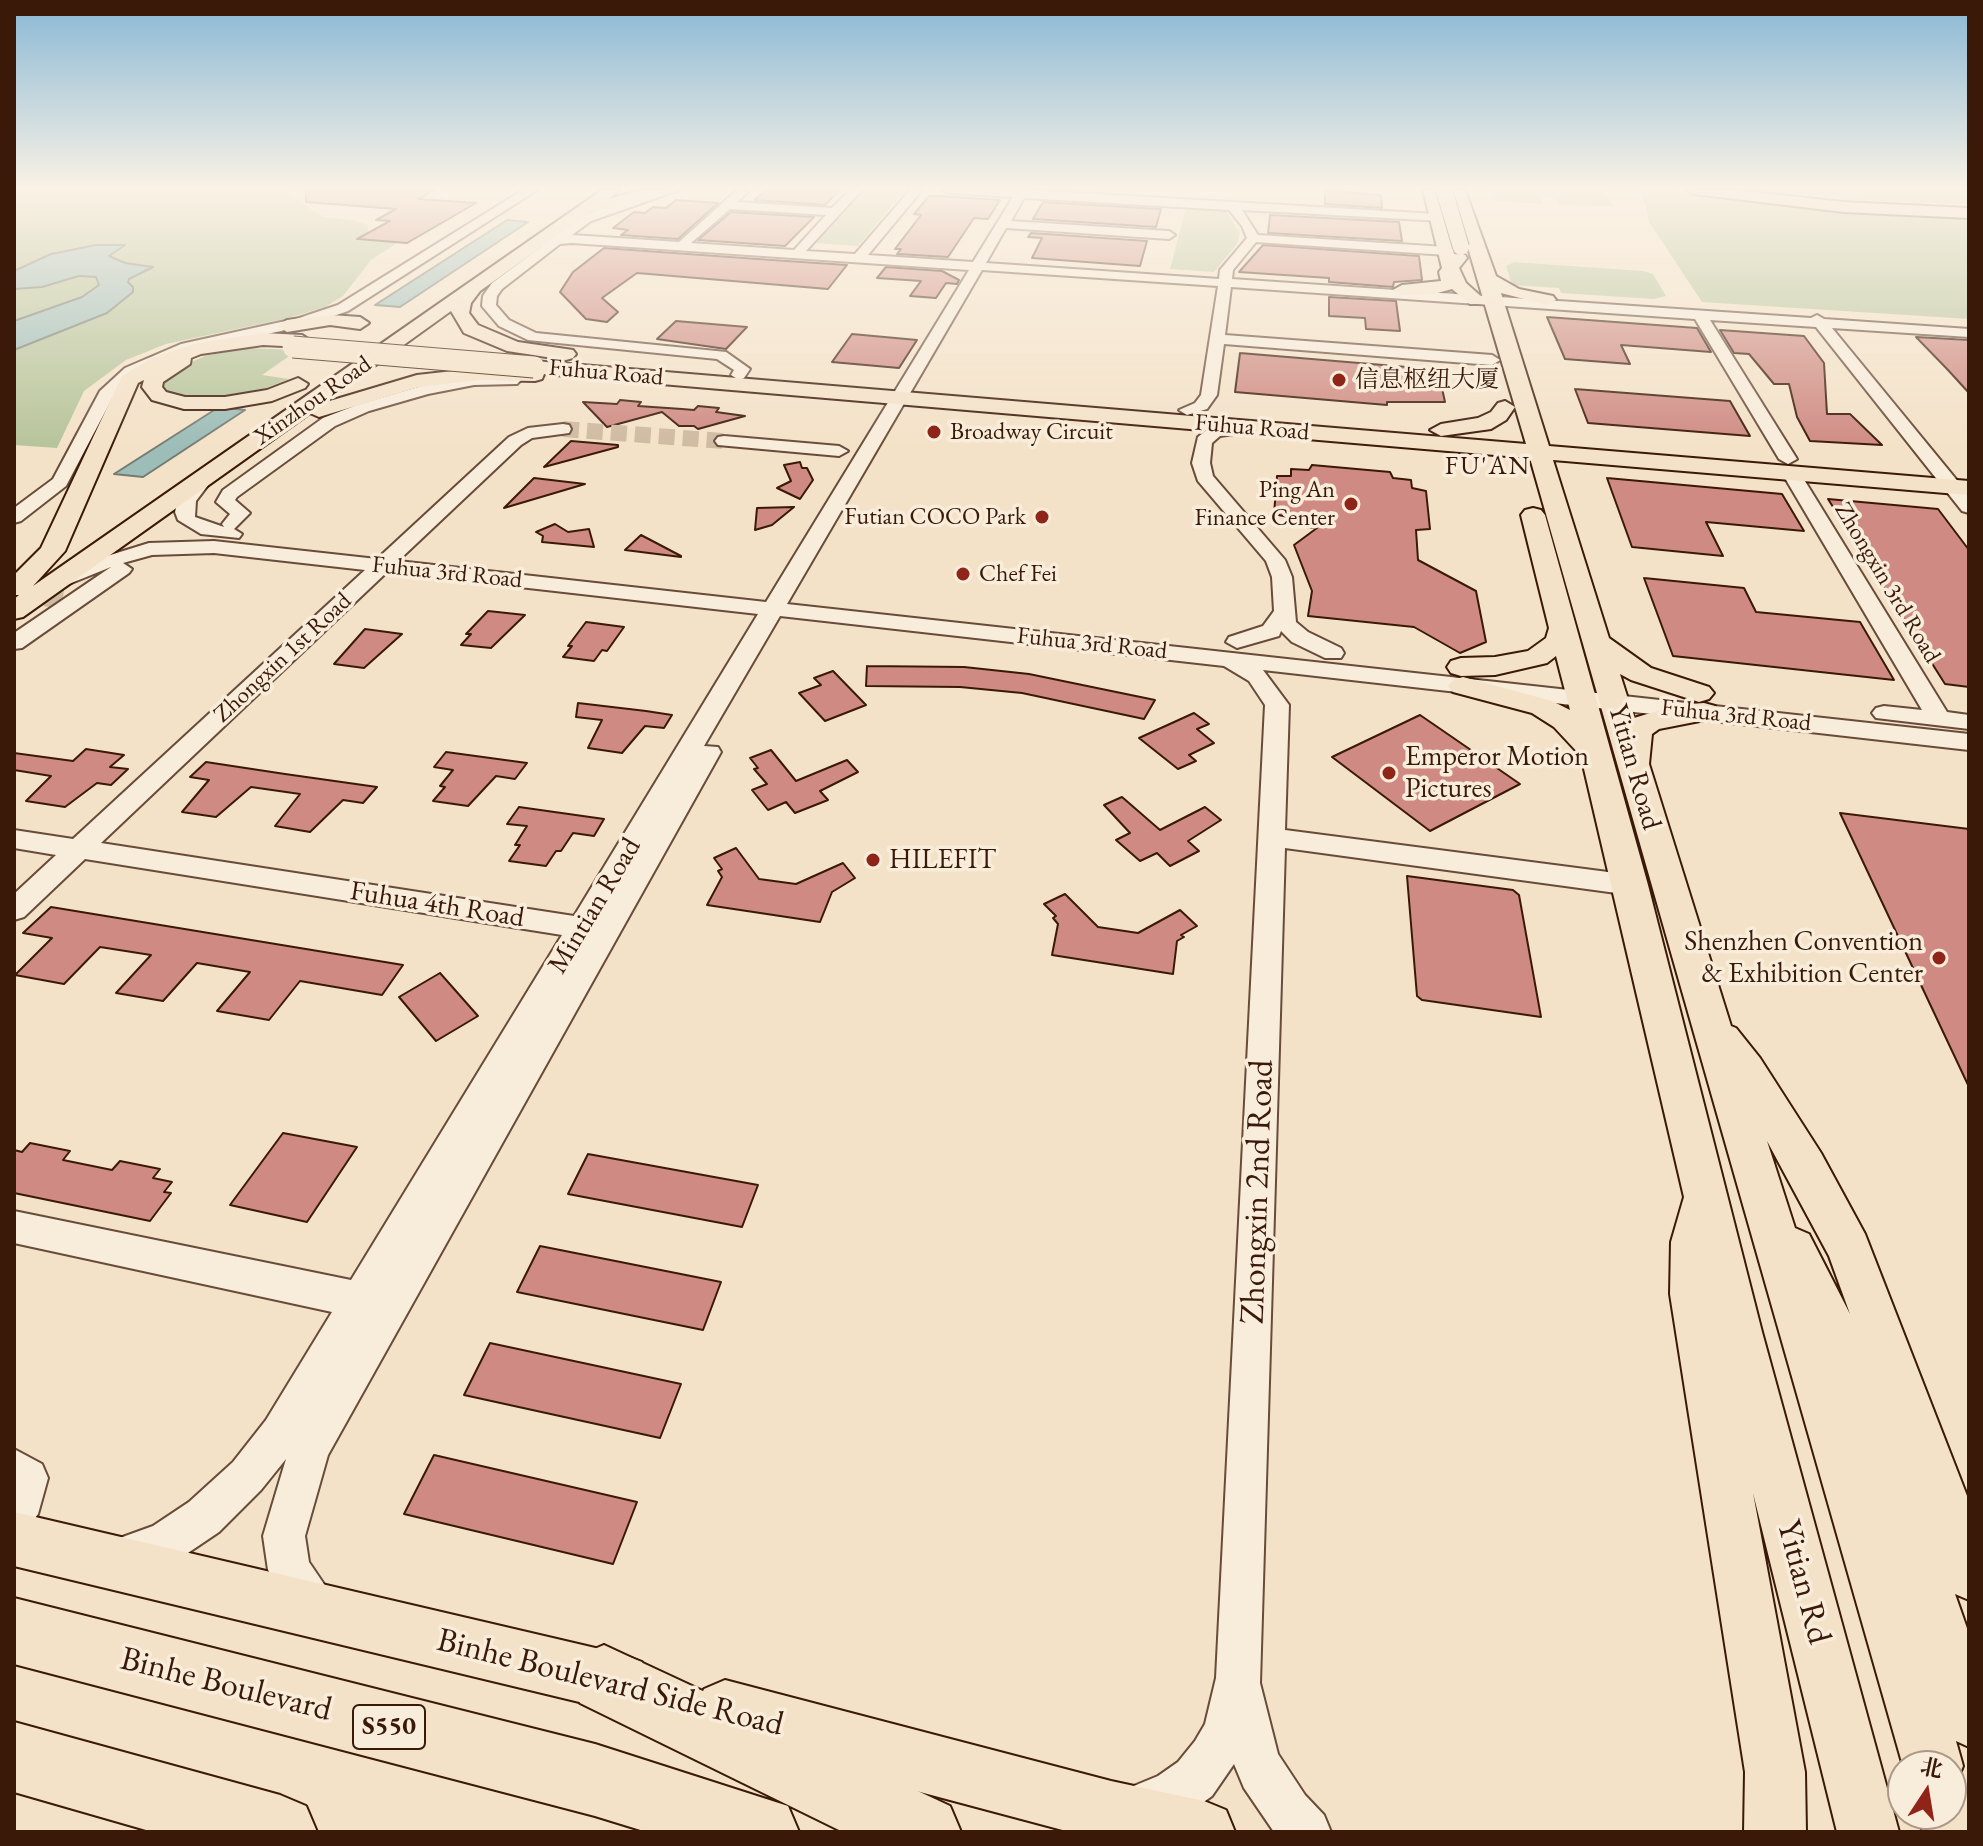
<!DOCTYPE html>
<meta charset="utf-8">
<style>
body{margin:0}
#map{position:relative;width:1983px;height:1846px;overflow:hidden;background:#f4e2c8;font-family:"EB Garamond","Noto Serif SC",serif}
canvas{display:block}
.frame{position:absolute;inset:0;border:16px solid #3a1909;pointer-events:none}
.north{position:absolute;left:1887px;top:1750px;width:80px;height:80px;box-sizing:border-box;background:#f8ecdb;border:2px solid #ac9887;border-radius:50%;rotate:12deg;font-size:22px;font-weight:700;line-height:32px;text-align:center;color:#3a1909}
.north::after{content:'';display:block;margin:auto;width:28px;height:36px;background:#8f2418;clip-path:polygon(50% 0,100% 100%,50% 72%,0 100%)}
</style>
<div id="map">
<canvas width="1983" height="1846"></canvas>
<div class="frame"></div>
<div class="north">北</div>
</div>
<script>
const ctx = document.querySelector('canvas').getContext('2d');
ctx.lineJoin = 'round';
function fill(path, color) { ctx.fillStyle = color; ctx.fill(path, 'evenodd'); }
const shape = rows => new Path2D(rows.map(r => 'M' + r).join(''));
function stroke(path, color, width, dash) { ctx.strokeStyle = color; ctx.lineWidth = width; ctx.lineCap = dash ? 'butt' : 'round'; ctx.setLineDash(dash || []); ctx.stroke(path); }
function label(font, color, halo, rows, align = 'center') {
  ctx.font = font + ' "EB Garamond","Noto Serif SC",serif'; ctx.lineWidth = 7; ctx.setLineDash([]); ctx.textBaseline = 'middle'; ctx.strokeStyle = halo; ctx.fillStyle = color; for (const [text, x, y, turn = 0] of rows) {
    ctx.save(); ctx.translate(x, y); ctx.rotate((+turn || 0) * Math.PI / 180); ctx.textAlign = isNaN(turn) ? turn : align; if (halo) ctx.strokeText(text, 0, 0); ctx.fillText(text, 0, 0); ctx.restore();
  }
}
fill(shape([
 [14,190,283,190,323,217,353,220,368,225,368,232,357,240,397,243,371,260,343,296,325,307,288,318,166,344,126,360,84,391,57,448,14,445],
 [865,190,905,190,858,246,816,243],
 [1490,190,1603,190,1613,206,1559,205,1556,199,1540,195,1543,204,1498,201,1492,199],
 [1659,190,1836,210,1969,217,1969,319,1702,302,1649,222,1646,206,1638,191],
 [1753,190,1969,190,1969,204,1873,201],
 [1186,208,1226,211,1240,233,1237,244,1214,272,1170,269],
 [1514,262,1643,271,1653,274,1666,296,1654,299,1561,293,1559,288,1512,285,1506,266],
 [244,348,298,350,262,375,289,379,251,394,196,401,164,393,160,385,163,379,176,369,205,356]
]), '#b6c49a');
const water = shape([
 [507,220,528,222,400,307,375,305,507,220],
 [96,245,125,245,109,256,125,263,153,267,129,279,128,282,133,287,133,292,107,313,14,350,14,321,82,297,99,285,96,277,79,276,42,287,14,289,14,271,51,254,96,245],
 [219,407,245,410,143,477,114,474,219,407]
]);
fill(water, '#9cbdb8');
stroke(water, '#757b72', 2);
const building = shape([
 [306,190,434,190,418,199,476,203,407,243,357,239,390,221,376,220,396,209,306,202,306,190],
 [766,190,840,190,825,205,755,200,766,190],
 [1325,190,1381,195,1382,208,1325,204,1325,190],
 [929,196,938,196,1000,200,988,219,974,218,948,257,897,254,901,249,895,249,921,215,914,214,929,196],
 [676,200,718,203,678,239,621,235,628,230,613,228,634,212,645,213,653,207,666,208,676,200],
 [1043,202,1056,203,1161,209,1156,227,1033,219,1043,202],
 [731,212,814,217,785,246,698,240,731,212],
 [1270,215,1399,222,1402,241,1268,233,1270,215],
 [1031,233,1147,241,1140,266,1032,258,1042,238,1028,237,1031,233],
 [1263,245,1419,256,1422,280,1394,282,1393,287,1329,282,1329,278,1239,272,1263,245],
 [604,248,772,260,847,265,828,289,637,273,602,298,618,312,607,322,586,319,560,292,573,272,604,248],
 [886,267,942,271,959,280,957,284,946,283,936,298,910,296,921,281,877,278,886,267],
 [1329,297,1396,301,1400,331,1366,329,1365,318,1329,316,1329,297],
 [1547,317,1697,328,1711,352,1621,345,1630,364,1565,359,1547,317],
 [676,321,747,327,726,349,657,339,676,321],
 [1720,330,1804,336,1824,363,1827,414,1850,414,1882,445,1810,441,1797,417,1789,384,1774,384,1749,354,1734,353,1720,330],
 [852,334,917,340,899,368,832,362,852,334],
 [1916,337,1969,340,1969,393,1948,370,1916,337],
 [1240,353,1419,368,1440,379,1445,402,1387,402,1387,405,1235,392,1240,353],
 [1575,389,1730,401,1750,436,1588,423,1575,389],
 [620,400,641,402,638,406,682,409,694,410,698,406,719,408,716,412,745,416,698,429,694,426,679,426,662,412,607,427,583,402,617,404,620,400],
 [571,441,618,445,618,447,544,467,571,441],
 [800,462,802,468,807,468,813,480,800,499,777,488,791,481,784,465,800,462],
 [1312,465,1390,472,1393,478,1411,480,1412,488,1426,491,1430,529,1416,530,1418,560,1476,591,1486,642,1460,653,1414,627,1308,616,1312,591,1294,545,1317,528,1287,525,1288,517,1274,514,1277,476,1291,476,1291,469,1309,470,1312,465],
 [534,478,585,484,504,508,534,478],
 [1607,478,1782,494,1804,531,1706,522,1723,556,1632,547,1607,478],
 [1828,499,1938,509,1969,550,1969,687,1945,684,1828,499],
 [794,507,772,525,755,530,757,508,794,507],
 [555,524,568,532,589,529,594,547,542,542,543,536,536,532,555,524],
 [641,535,681,556,681,557,625,550,641,535],
 [1644,578,1744,588,1756,612,1860,622,1894,680,1673,656,1644,578],
 [488,611,525,615,491,648,461,645,471,634,466,634,488,611],
 [586,622,624,627,607,651,602,650,594,661,563,657,572,646,568,646,586,622],
 [365,629,402,634,364,668,334,664,365,629],
 [867,666,964,667,1029,674,1155,700,1144,719,1022,693,960,687,866,686,867,666],
 [833,671,866,705,825,721,799,693,821,685,814,678,833,671],
 [578,703,646,711,672,715,664,728,645,726,622,753,588,748,602,720,576,717,578,703],
 [1194,713,1209,724,1197,729,1214,743,1189,755,1196,761,1178,769,1139,738,1194,713],
 [1420,715,1468,748,1520,784,1430,831,1332,757,1420,715],
 [86,749,124,755,110,767,128,769,111,785,97,783,65,807,26,801,51,776,14,770,14,753,73,761,86,749],
 [771,750,796,781,847,760,858,772,820,791,828,800,795,813,786,802,768,810,752,790,767,784,754,769,758,768,750,758,771,750],
 [446,752,527,763,515,779,496,776,468,806,433,801,445,787,440,786,453,770,434,767,446,752],
 [206,762,285,774,377,787,363,803,343,800,310,832,275,826,300,794,251,787,216,817,182,812,209,780,190,777,206,762],
 [1122,797,1160,830,1205,807,1221,820,1188,841,1199,851,1170,866,1157,853,1140,861,1116,840,1130,833,1104,805,1122,797],
 [519,807,604,819,594,836,573,833,561,851,556,851,546,866,509,861,520,845,515,845,527,826,507,824,519,807],
 [1840,813,1969,829,1969,1087,1840,813],
 [736,848,759,879,796,884,843,863,855,878,832,892,820,922,707,905,722,877,718,871,722,869,714,858,736,848],
 [1407,876,1513,890,1519,895,1541,1017,1422,1000,1417,996,1407,876],
 [1065,894,1098,927,1138,933,1180,910,1197,926,1181,935,1184,937,1177,941,1173,974,1052,955,1058,924,1053,918,1056,916,1044,904,1065,894],
 [51,907,403,965,382,995,300,981,269,1020,217,1011,250,972,197,963,163,1001,116,993,151,955,100,947,64,984,15,975,52,938,23,933,51,907],
 [440,973,478,1016,436,1041,399,997,440,973],
 [283,1133,357,1147,307,1222,230,1205,283,1133],
 [30,1143,70,1151,63,1160,112,1170,120,1161,160,1169,153,1178,172,1182,164,1192,171,1193,150,1221,14,1193,14,1150,22,1152,30,1143],
 [588,1154,758,1185,742,1227,568,1194,588,1154],
 [540,1246,721,1282,703,1330,517,1292,540,1246],
 [490,1343,681,1384,660,1438,464,1395,490,1343],
 [434,1455,637,1502,613,1564,404,1514,434,1455]
]);
fill(building, '#cf8b83');
stroke(building, '#3a1909', 2);
stroke(shape([
 [563,429,724,441]
]), '#cfbaa2', 16, [16, 8]);
stroke(shape([
 [14,592,63,598]
]), '#cfbaa2', 21, [21, 10]);
const minor = shape([
 [523,190,537,190,348,311,308,325,190,351,135,374,115,393,66,486,21,521,14,523,14,508,53,479,100,391,125,368,181,344,299,318,338,305,523,190],
 [661,190,679,190,591,221,572,235,679,242,737,190,748,192,737,202,832,208,850,190,862,190,806,251,855,254,910,190,922,190,868,255,973,262,1013,197,948,193,942,190,1029,190,1437,214,1443,218,1441,221,1242,210,1258,235,1446,247,1452,251,1446,255,1256,242,1233,270,1232,279,1811,318,1817,315,1824,319,1969,329,1969,337,1832,328,1969,495,1969,513,1962,511,1816,327,1710,320,1797,459,1788,464,1779,459,1695,319,1231,287,1225,335,1492,355,1500,360,1492,365,1224,344,1217,395,1207,409,1187,415,1179,410,1195,403,1201,395,1218,286,982,270,787,604,1969,734,1969,750,1263,670,1289,705,1285,830,1631,875,1641,878,1645,885,1641,892,1631,895,1285,848,1260,1683,1278,1754,1305,1795,1324,1815,1331,1832,1274,1832,1244,1788,1234,1764,1212,1796,1191,1811,1141,1831,1124,1824,1117,1807,1124,1790,1158,1776,1178,1762,1195,1741,1205,1724,1216,1678,1265,705,1249,681,1224,666,780,616,704,746,718,747,721,752,328,1455,305,1536,309,1562,330,1593,337,1608,330,1623,315,1630,300,1623,268,1570,263,1536,286,1459,261,1490,219,1532,179,1559,121,1579,106,1573,100,1558,106,1543,153,1526,189,1502,233,1462,266,1420,332,1312,14,1243,14,1211,351,1280,562,935,85,859,24,917,14,920,14,894,56,855,14,848,14,830,73,839,365,570,214,553,152,555,123,563,132,569,129,573,22,648,14,649,14,633,111,567,59,588,52,586,49,582,52,578,91,561,149,543,214,541,377,559,509,437,528,428,563,424,569,425,571,429,569,433,532,438,521,445,398,561,766,602,969,270,572,243,560,244,502,289,497,296,496,305,509,320,536,333,726,352,750,369,744,378,739,380,731,375,734,370,717,359,528,340,499,326,482,306,483,296,492,283,541,247,531,247,531,241,553,238,583,215,661,190],
 [1024,198,1229,210,1242,226,1247,238,1220,270,1219,279,986,263,1006,228,1169,239,1175,235,1169,231,1011,221,1024,198],
 [730,209,826,215,794,250,691,243,730,209],
 [387,572,758,614,574,916,101,843,387,572],
 [516,372,524,377,517,384,474,385,428,394,369,411,335,426,237,497,235,500,250,513,234,529,242,534,239,538,201,534,178,520,175,512,178,500,200,472,206,471,215,476,196,501,195,517,224,527,222,524,230,514,216,502,223,490,323,418,357,405,425,385,474,375,507,376,516,372],
 [1241,423,1249,428,1247,432,1220,436,1212,443,1210,463,1213,476,1285,560,1292,577,1296,622,1308,632,1341,648,1344,653,1341,658,1325,658,1292,642,1281,631,1279,636,1237,648,1226,642,1229,637,1263,626,1274,611,1272,577,1266,561,1198,481,1192,463,1198,437,1209,428,1241,423],
 [724,436,839,446,848,451,839,456,718,445,715,441,718,437,724,436],
 [1791,468,1800,473,1947,712,1969,715,1969,729,1876,718,1872,713,1876,708,1884,706,1922,710,1782,473,1791,468],
 [14,1449,42,1464,48,1478,38,1514,29,1526,14,1532,14,1449]
]);
const major = shape([
 [602,190,619,190,609,199,640,190,664,190,589,213,480,291,471,303,469,313,478,325,518,342,573,350,576,354,573,358,566,360,507,351,464,333,451,311,323,403,417,375,480,368,525,369,527,363,534,361,1526,444,1451,190,1465,190,1496,276,1519,289,1553,296,1556,300,1547,305,1501,293,1549,446,1969,481,1969,495,1553,460,1609,638,1651,668,1709,687,1714,693,1709,699,1699,702,1631,680,1620,674,1634,718,1677,705,1704,703,1715,706,1719,712,1715,718,1659,729,1652,734,1649,764,1731,1026,1736,1028,1760,1058,1821,1153,1865,1234,1969,1501,1969,1600,1955,1594,1969,1634,1969,1747,1956,1741,1963,1766,1955,1786,1969,1792,1969,1832,1923,1832,1917,1814,1951,1814,1951,1766,1903,1766,1530,458,544,374,542,379,535,381,480,380,419,387,319,417,310,413,23,617,14,619,14,599,19,595,14,595,14,575,41,548,122,376,152,358,198,343,263,333,302,335,311,341,302,347,263,345,201,354,191,358,190,364,163,382,162,387,166,392,185,397,225,397,267,390,298,378,308,384,305,388,272,401,225,409,184,409,152,400,142,387,144,380,138,383,65,551,33,586,602,190],
 [1767,1141,1829,1256,1850,1314,1809,1234,1795,1228,1767,1141],
 [1423,190,1437,190,1454,254,1465,255,1467,258,1459,268,1466,283,1485,300,1482,304,1470,304,1452,289,1434,294,1402,295,1393,290,1402,285,1441,281,1439,272,1442,268,1423,190],
 [1687,190,1734,190,1844,202,1969,208,1969,218,1844,212,1694,194,1687,190],
 [330,315,360,317,369,323,360,329,330,325,287,332,278,326,287,320,330,315],
 [1505,401,1515,407,1506,420,1491,429,1441,436,1430,430,1441,424,1478,418,1491,412,1498,403,1505,401],
 [1533,508,1541,510,1545,515,1648,885,1762,1332,1899,1832,1837,1832,1753,1493,1805,1772,1806,1832,1744,1832,1745,1772,1670,1294,1671,1242,1684,1197,1581,756,1554,727,1532,713,1453,692,1448,686,1453,680,1463,677,1552,701,1570,710,1556,656,1547,663,1495,675,1461,676,1451,673,1447,667,1451,661,1461,658,1495,657,1528,651,1546,638,1549,628,1521,515,1525,510,1533,508],
 [14,1512,621,1654,642,1662,650,1683,642,1704,621,1712,14,1566,14,1512],
 [725,1680,1111,1781,1204,1801,1226,1810,1235,1832,1070,1832,725,1740,704,1731,695,1710,704,1689,725,1680]
]);
const highway = shape([
 [14,1598,595,1744,788,1806,799,1832,647,1832,595,1816,14,1664,14,1598],
 [604,1645,950,1806,961,1832,843,1832,580,1703,570,1679,580,1655,604,1645],
 [14,1722,280,1795,306,1806,317,1832,153,1832,14,1792,14,1722]
]);
stroke(minor, '#684b39', 4);
stroke(major, '#3a1909', 4);
stroke(highway, '#3a1909', 4);
fill(minor, '#f8ecdb');
fill(major, '#f4e2c8');
fill(highway, '#f4e2c8');
const majorBridgeFar1 = shape([
 [1444,190,1461,247]
]);
const majorBridge = shape([
 [293,347,534,367]
]);
stroke(majorBridgeFar1, '#3a1909', 18, []);
stroke(majorBridge, '#3a1909', 23, []);
stroke(majorBridgeFar1, '#f4e2c8', 16);
stroke(majorBridge, '#f4e2c8', 21);
const sky = ctx.createLinearGradient(0, 0, 0, 449);
sky.addColorStop(0, '#89b8d5');
sky.addColorStop(0.42, '#faf2e6');
sky.addColorStop(1, '#faf2e600');
ctx.fillStyle = sky;
ctx.fillRect(0, 0, 1983, 449);
for (const [x, y, r, color] of [
 [1339,380,8,"#8f2418"],
 [934,432,8,"#8f2418"],
 [1351,504,8,"#8f2418"],
 [1042,517,8,"#8f2418"],
 [963,574,8,"#8f2418"],
 [1389,773,8,"#8f2418"],
 [873,860,8,"#8f2418"],
 [1939,958,8,"#8f2418"]
]) { const dot = new Path2D(); dot.arc(x, y, r, 0, 2 * Math.PI); ctx.fillStyle = color; ctx.fill(dot); stroke(dot, '#f8ecdb', 3); }
label('24px', '#3a1909', '#f8ecdb', [
 ["Fuhua Road",606,373,5],
 ["Xinzhou Road",313,401,-35],
 ["Fuhua Road",1252,428,5],
 ["Fuhua 3rd Road",447,573,6],
 ["Zhongxin 3rd Road",1887,583,59],
 ["Fuhua 3rd Road",1092,644,6],
 ["Zhongxin 1st Road",283,658,-43],
 ["Fuhua 3rd Road",1736,716,6]
]);
label('24px', '#3a1909', '#f8ecdb', [
 ["信息枢纽大厦",1355,380],
 ["Broadway Circuit",950,432],
 ["Ping An",1335,490,"right"],
 ["Finance Center",1335,518,"right"],
 ["Futian COCO Park",1026,517,"right"],
 ["Chef Fei",979,574]
], 'left');
ctx.letterSpacing = '2px';
label('26px', '#3a1909', '#f8ecdb', [
 ["FU'AN",1488,467]
]);
ctx.letterSpacing = '0px';
for (const [x, y, w] of [
 [389,1727,72]
]) { const box = new Path2D(); box.roundRect(x - w / 2, y - 22, w, 44, 6); ctx.fillStyle = '#f8ecdb'; ctx.fill(box); stroke(box, '#3a1909', 2); }
label('bold 26px', '#3a1909', null, [
 ["S550",389,1727]
]);
label('28px', '#3a1909', '#f8ecdb', [
 ["Emperor Motion",1405,757],
 ["Pictures",1405,789],
 ["HILEFIT",889,860],
 ["Shenzhen Convention",1923,942,"right"],
 ["& Exhibition Center",1923,974,"right"]
], 'left');
label('28px', '#3a1909', '#f8ecdb', [
 ["Yitian Road",1634,767,74],
 ["Fuhua 4th Road",437,905,9],
 ["Mintian Road",595,906,-59]
]);
label('34px', '#3a1909', '#f8ecdb', [
 ["Zhongxin 2nd Road",1258,1192,-88],
 ["Yitian Rd",1803,1582,75],
 ["Binhe Boulevard Side Road",610,1683,14],
 ["Binhe Boulevard",226,1685,14]
]);
</script>
